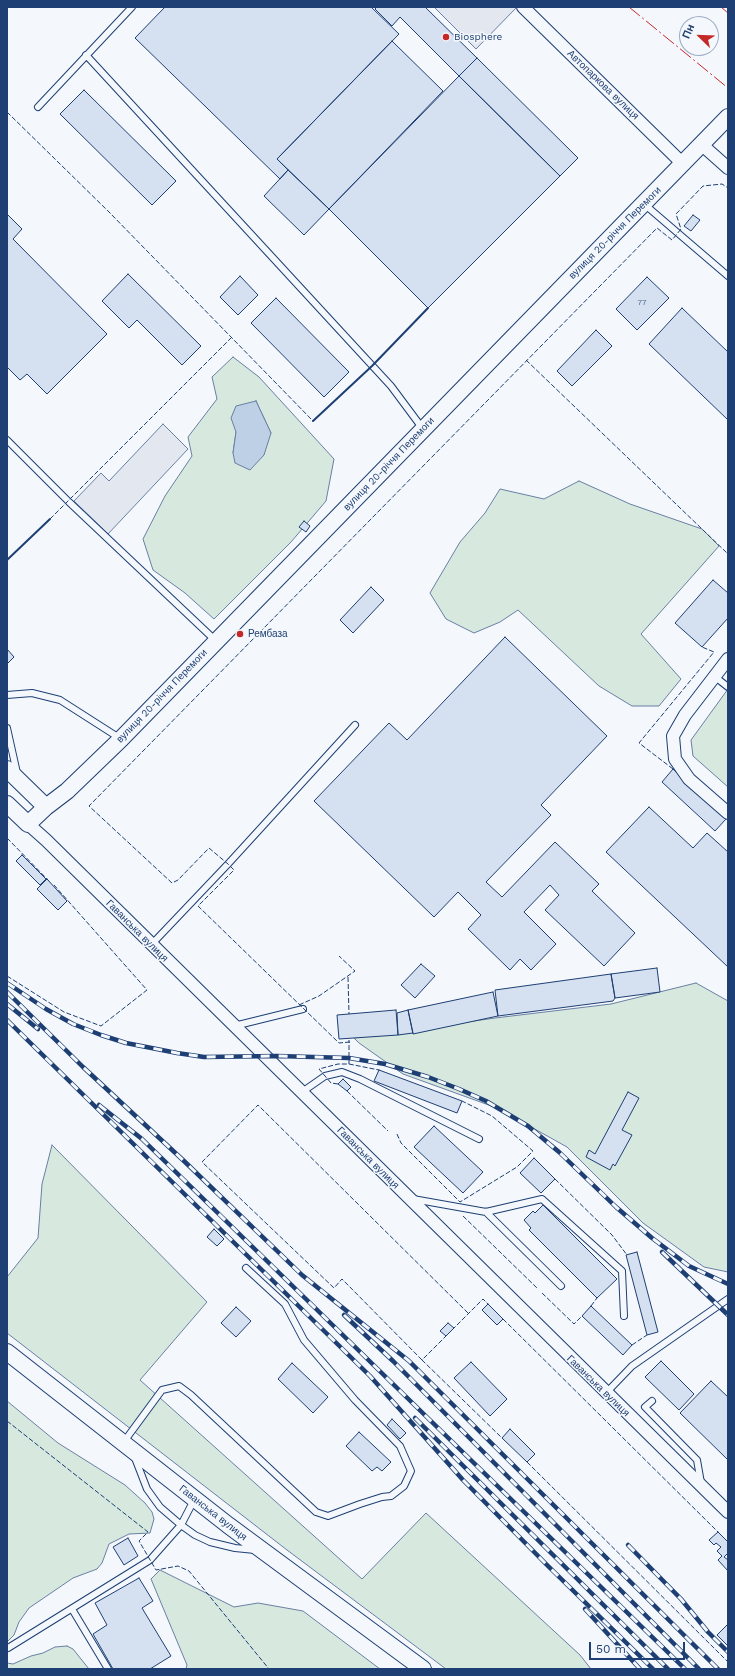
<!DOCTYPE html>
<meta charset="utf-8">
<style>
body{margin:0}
#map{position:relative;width:735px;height:1676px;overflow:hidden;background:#f4f7fb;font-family:"Work Sans",sans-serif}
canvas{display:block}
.frame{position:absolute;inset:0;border:8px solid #1d3f73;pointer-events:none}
.north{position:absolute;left:679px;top:16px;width:40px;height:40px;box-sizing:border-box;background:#f4f7fb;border:1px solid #9eadc5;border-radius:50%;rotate:293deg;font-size:11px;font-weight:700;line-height:16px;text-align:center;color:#1d3f73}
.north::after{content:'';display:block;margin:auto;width:14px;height:18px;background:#c62828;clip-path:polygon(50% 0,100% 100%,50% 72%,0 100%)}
.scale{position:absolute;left:589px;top:1642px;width:96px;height:18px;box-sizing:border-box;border:2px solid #1d3f73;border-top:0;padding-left:5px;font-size:12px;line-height:14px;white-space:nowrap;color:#1d3f73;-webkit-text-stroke:3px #f4f7fb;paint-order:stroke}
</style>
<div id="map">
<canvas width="735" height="1676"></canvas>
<div class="frame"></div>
<div class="north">Пн</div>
<div class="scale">50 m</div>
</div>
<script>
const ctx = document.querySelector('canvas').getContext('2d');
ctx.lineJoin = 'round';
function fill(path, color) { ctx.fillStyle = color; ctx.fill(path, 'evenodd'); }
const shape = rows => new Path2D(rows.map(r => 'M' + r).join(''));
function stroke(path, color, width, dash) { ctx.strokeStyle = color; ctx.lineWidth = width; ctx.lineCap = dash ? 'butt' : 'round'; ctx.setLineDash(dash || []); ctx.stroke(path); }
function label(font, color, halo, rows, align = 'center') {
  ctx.font = font + ' "Work Sans",sans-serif'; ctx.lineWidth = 3; ctx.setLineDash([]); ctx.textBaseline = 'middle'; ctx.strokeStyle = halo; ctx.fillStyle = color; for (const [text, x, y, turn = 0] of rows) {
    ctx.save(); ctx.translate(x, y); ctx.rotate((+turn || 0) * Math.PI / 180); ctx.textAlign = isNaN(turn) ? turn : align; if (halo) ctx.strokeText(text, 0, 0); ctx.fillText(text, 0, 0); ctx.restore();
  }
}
const green = shape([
 [233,357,259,377,334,459,326,501,291,542,214,619,185,593,153,570,143,539,165,496,192,456,188,437,217,399,212,377,233,357],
 [256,401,271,433,233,453,236,432,256,401],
 [579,481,630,504,702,529,719,546,641,634,681,679,659,706,632,706,599,686,518,610,500,622,474,633,446,619,430,593,460,542,485,513,500,489,544,499,579,481],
 [728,689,728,787,693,756,691,740,728,689],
 [696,983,728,1001,728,1272,704,1267,643,1223,567,1147,497,1108,403,1074,359,1043,354,1038,495,1018,611,1004,696,983],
 [52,1145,207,1302,140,1380,362,1579,426,1513,580,1655,591,1669,446,1669,287,1550,7,1333,7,1277,38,1238,42,1184,52,1145],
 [7,1401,58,1443,125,1485,145,1503,152,1512,154,1519,150,1533,129,1534,109,1544,102,1563,97,1569,73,1578,29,1608,19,1622,14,1635,7,1642,7,1401],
 [160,1570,234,1607,258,1603,303,1611,380,1669,186,1669,187,1665,151,1579,160,1570],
 [67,1646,73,1649,89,1669,7,1669,7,1663,13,1664,31,1656,43,1653,55,1647,67,1646]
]);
fill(green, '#d7e8df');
stroke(green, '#687fa3', 1);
const parking = shape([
 [434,7,517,7,476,49,434,7],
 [163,424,188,449,108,534,74,501,101,473,109,481,163,424]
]);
fill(parking, '#e3e8f0');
stroke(parking, '#687fa3', 1);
const water = shape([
 [256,401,271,433,264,455,250,470,235,463,233,453,236,432,231,418,236,406,256,401]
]);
fill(water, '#bed0e5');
stroke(water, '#687fa3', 1);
const building = shape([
 [165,7,371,7,399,34,277,159,288,170,280,179,135,38,165,7],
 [377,7,425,7,477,58,459,76,400,17,392,26,375,9,377,7],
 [392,41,443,91,329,209,277,159,392,41],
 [477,58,578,158,560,176,459,76,477,58],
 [459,76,560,176,428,308,329,209,459,76],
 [84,90,176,181,152,205,60,114,84,90],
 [288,170,329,209,304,235,264,196,288,170],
 [7,214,22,229,13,239,107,334,47,394,27,374,20,380,7,367,7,214],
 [693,215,700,220,691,231,684,226,693,215],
 [128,274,201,346,182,365,137,320,129,328,102,301,128,274],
 [240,276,258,295,238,315,220,297,240,276],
 [647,277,669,298,637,330,616,309,647,277],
 [276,298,349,372,324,397,251,323,276,298],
 [682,308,728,352,728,420,649,344,682,308],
 [596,330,612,346,572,386,557,371,596,330],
 [304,521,310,526,306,532,299,527,304,521],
 [713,580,728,593,728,618,702,647,675,623,713,580],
 [371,587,384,600,353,633,340,620,371,587],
 [505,637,607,736,541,805,551,815,486,882,502,897,555,842,599,884,592,891,635,933,604,966,545,910,559,895,550,885,524,912,556,944,531,970,520,959,510,970,468,929,481,915,458,892,434,917,314,801,389,723,407,740,505,637],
 [7,649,14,657,7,664,7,649],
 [673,769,726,819,715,831,662,782,673,769],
 [649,807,693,848,707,833,728,852,728,967,606,852,649,807],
 [22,855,46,879,40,885,16,861,22,855],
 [47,879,67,901,58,910,37,889,47,879],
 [421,964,435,976,415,998,401,985,421,964],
 [657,968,660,992,615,998,611,974,657,968],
 [611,974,615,998,613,1001,498,1016,495,990,611,974],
 [493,992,498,1016,413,1034,408,1010,493,992],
 [396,1010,398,1035,339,1039,337,1015,396,1010],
 [408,1010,413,1033,398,1035,397,1013,408,1010],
 [379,1070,462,1101,457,1113,374,1081,379,1070],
 [343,1079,351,1087,347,1091,338,1084,343,1079],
 [628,1092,639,1098,622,1130,632,1135,615,1166,613,1164,610,1170,586,1157,589,1150,595,1154,628,1092],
 [434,1126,483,1172,463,1193,414,1147,434,1126],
 [534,1158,555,1179,541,1193,520,1173,534,1158],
 [543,1205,617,1279,597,1298,529,1230,531,1228,524,1220,533,1211,535,1213,543,1205],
 [214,1229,224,1239,217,1246,207,1237,214,1229],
 [637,1252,658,1332,647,1335,626,1255,637,1252],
 [488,1304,503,1319,497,1325,482,1310,488,1304],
 [591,1306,632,1345,623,1355,582,1316,591,1306],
 [236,1307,251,1321,236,1337,221,1323,236,1307],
 [448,1323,454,1328,446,1336,440,1331,448,1323],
 [661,1361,694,1394,679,1410,645,1377,661,1361],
 [471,1362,507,1399,490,1416,454,1378,471,1362],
 [292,1363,328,1397,313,1413,278,1379,292,1363],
 [711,1381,728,1397,728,1460,680,1413,711,1381],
 [392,1419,406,1433,400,1439,387,1425,392,1419],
 [510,1429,535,1454,527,1462,502,1438,510,1429],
 [359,1432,391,1462,382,1471,377,1467,372,1471,346,1446,359,1432],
 [718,1532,728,1542,728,1553,724,1557,728,1560,728,1571,718,1560,722,1556,717,1551,721,1547,716,1543,714,1545,709,1540,718,1532],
 [128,1538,138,1556,124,1565,113,1547,128,1538],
 [139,1578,153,1601,142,1608,171,1656,150,1669,113,1669,93,1634,107,1625,95,1603,139,1578],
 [728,1624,728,1646,717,1635,728,1624]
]);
fill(building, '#d5e0f0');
stroke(building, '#1d3f73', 1);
const lane = shape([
 [86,55,391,386,423,429],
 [38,107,132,7],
 [644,204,728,276],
 [7,440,69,502,216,641],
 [714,676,728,687],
 [7,695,32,693,60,700,121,739],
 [7,728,17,773],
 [151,945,228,864,355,725],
 [234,1026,303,1009],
 [302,1092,325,1076,342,1072,360,1079,479,1139],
 [413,1199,486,1212,542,1199,622,1271,624,1316],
 [486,1212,561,1286],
 [606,1393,632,1366,728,1299],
 [652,1401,645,1407,697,1460,701,1483],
 [123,1443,162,1390,179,1386,191,1395,316,1512,328,1516,360,1504,382,1497,391,1496,404,1486,411,1471,400,1446,355,1400,304,1340,285,1304,246,1268],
 [135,1458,147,1489,160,1507,181,1525,195,1535,210,1542,235,1548,255,1550],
 [72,1609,108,1669],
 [8,1648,150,1560,181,1525,194,1500]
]);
const street = shape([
 [523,7,683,164],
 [701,144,728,168],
 [728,659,685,715,673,736,675,759,689,779,728,813],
 [28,824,46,840,728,1512]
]);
const secondary = shape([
 [7,769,46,807],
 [7,804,28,824,46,807,67,791,121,739,728,117],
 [7,1352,228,1525,423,1669]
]);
stroke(lane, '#1d3f73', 8);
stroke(street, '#1d3f73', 14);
stroke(secondary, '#1d3f73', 18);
stroke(lane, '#f4f7fb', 6);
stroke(street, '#f4f7fb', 12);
stroke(secondary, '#f4f7fb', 16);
const rail = shape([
 [7,983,46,1009,73,1024,101,1035,126,1043,177,1053,204,1057,277,1056,349,1058,385,1064,428,1077,459,1089,486,1101,528,1126,559,1152,616,1207,652,1238,689,1266,728,1284],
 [7,992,83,1067,184,1161,302,1275,409,1361,718,1669],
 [7,1004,38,1029],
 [7,1020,370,1376,463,1480,547,1565,653,1669],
 [99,1105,142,1139,685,1669],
 [662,1252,728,1315],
 [344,1315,393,1361,699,1669],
 [415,1418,668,1669],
 [628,1545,681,1599,708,1632,728,1652],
 [585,1609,640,1669]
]);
stroke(rail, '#1d3f73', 4.5);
stroke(rail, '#f4f7fb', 3, [9]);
stroke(shape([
 [7,112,109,212,313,421],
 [526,360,728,554],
 [50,519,232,337],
 [673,769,639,743,714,652,702,647],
 [7,838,49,881],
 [7,976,64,1012,101,1026,147,990,54,885],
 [348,977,349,1014],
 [299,1005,319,996,355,971,339,956],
 [350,1042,339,1043,198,906,234,870,228,864,209,848,178,880,172,883,89,806,657,228,672,240,681,229,676,214,703,186,722,184,728,188],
 [349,1064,349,1040],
 [338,1084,331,1083,319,1069,338,1064,349,1064,379,1070],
 [347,1091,388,1131],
 [397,1134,401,1143,460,1202,517,1167,533,1151,492,1116,462,1101],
 [555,1179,612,1235,627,1255],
 [463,1216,537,1288],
 [542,1293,574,1324,582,1316],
 [591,1306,597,1298],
 [503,1319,718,1532],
 [452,1330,483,1299,488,1304],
 [447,1335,422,1360,502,1438],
 [632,1345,647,1335],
 [422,1360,342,1279,334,1288,202,1162,258,1105,468,1313],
 [7,1421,148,1532,139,1541,156,1570,178,1566,189,1571,269,1669],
 [527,1462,728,1662]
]), '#1d3f73', 1, [5, 2]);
stroke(shape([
 [313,421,372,366,428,308],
 [7,560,50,519]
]), '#1d3f73', 2);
stroke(shape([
 [629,7,728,88],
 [721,7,728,13]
]), '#c62828', 1, [14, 3, 2, 3]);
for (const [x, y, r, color] of [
 [446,37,4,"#c62828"],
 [240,634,4,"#c62828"]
]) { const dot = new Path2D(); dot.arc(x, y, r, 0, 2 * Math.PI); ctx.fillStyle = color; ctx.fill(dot); stroke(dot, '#f4f7fb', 1.5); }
label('8px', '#4b6792', null, [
 ["77",642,303]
]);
label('10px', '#1d3f73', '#f4f7fb', [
 ["Biosphere",454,37],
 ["Рембаза",248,634]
], 'left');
label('10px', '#1d3f73', '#f4f7fb', [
 ["Автопаркова вулиця",603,85,44],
 ["вулиця 20-річчя Перемоги",615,233,-45],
 ["вулиця 20-річчя Перемоги",389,464,-46],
 ["вулиця 20-річчя Перемоги",162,696,-46],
 ["Гаванська вулиця",137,931,45],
 ["Гаванська вулиця",368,1158,45],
 ["Гаванська вулиця",598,1386,44],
 ["Гаванська вулиця",213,1513,38]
]);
</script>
